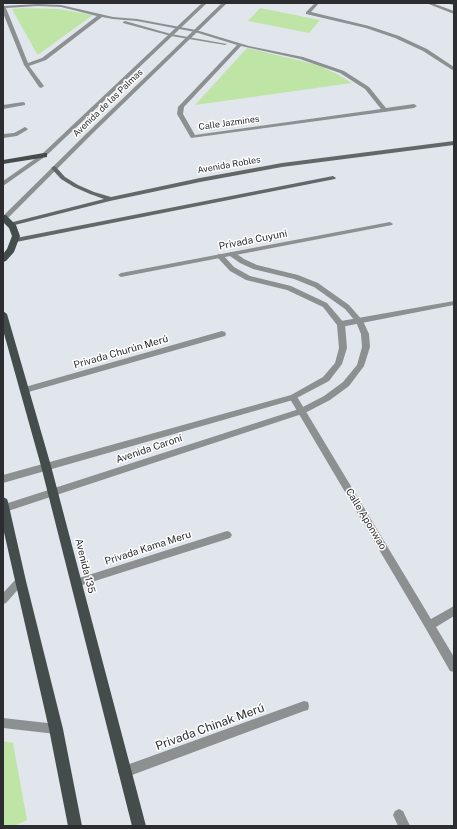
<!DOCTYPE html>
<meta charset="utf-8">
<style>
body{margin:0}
#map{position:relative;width:457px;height:829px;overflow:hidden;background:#e0e6ec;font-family:"Public Sans",sans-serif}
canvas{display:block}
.frame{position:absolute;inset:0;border:4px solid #2b2d30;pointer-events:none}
</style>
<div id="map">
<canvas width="457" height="829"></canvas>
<div class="frame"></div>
</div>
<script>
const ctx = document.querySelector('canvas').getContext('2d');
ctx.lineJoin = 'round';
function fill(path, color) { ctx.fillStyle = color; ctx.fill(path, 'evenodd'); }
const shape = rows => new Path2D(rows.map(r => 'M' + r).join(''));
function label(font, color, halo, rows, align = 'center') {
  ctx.font = font + ' "Public Sans",sans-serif'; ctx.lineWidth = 3; ctx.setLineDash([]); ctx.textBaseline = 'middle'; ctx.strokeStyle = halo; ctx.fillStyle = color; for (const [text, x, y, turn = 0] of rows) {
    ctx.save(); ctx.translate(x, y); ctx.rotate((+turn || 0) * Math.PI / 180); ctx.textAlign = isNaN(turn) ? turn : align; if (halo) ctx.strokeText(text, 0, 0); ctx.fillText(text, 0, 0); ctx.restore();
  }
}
fill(shape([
 [22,8,58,9,93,15,39,54,37,54,12,9],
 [260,8,320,20,309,33,248,21],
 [247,48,318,65,337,74,352,83,195,105],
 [3,741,13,743,27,820,14,826,3,826]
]), '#bee5a5');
fill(shape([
 [23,102,25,103,25,105,3,109,3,105,23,102],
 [25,127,28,129,27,130,17,136,3,138,3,134,14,133,25,127]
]), '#8c9091');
fill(shape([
 [315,3,319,3,311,12,369,26,399,36,427,49,454,67,454,71,423,51,395,38,366,28,306,14,306,12,315,3],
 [426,3,432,3,454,11,454,14,426,3],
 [449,3,454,3,454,5,449,4,449,3],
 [38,4,61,5,113,17,137,19,196,30,249,46,303,57,344,71,369,87,386,108,414,104,417,106,414,108,191,138,177,114,178,107,237,45,195,32,137,21,113,19,102,17,46,60,29,66,44,86,41,88,39,87,24,65,3,13,3,6,38,4],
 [38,6,61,7,97,16,42,58,28,63,6,8,38,6],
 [241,46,300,59,340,73,365,89,381,109,195,135,183,114,184,107,241,46],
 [125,21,171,34,227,44,225,45,171,36,123,23,123,22,125,21],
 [390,222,393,224,392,225,121,277,118,275,121,273,390,222],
 [454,301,454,305,341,327,337,324,341,321,454,301],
 [222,331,225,332,226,334,225,336,25,393,21,390,25,387,222,331],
 [293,394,296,395,431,619,454,606,454,616,436,627,454,657,454,672,450,671,426,629,290,399,289,397,293,394],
 [227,531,230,532,232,535,230,538,227,539,76,587,73,586,71,583,73,580,76,579,227,531],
 [304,701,308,702,309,706,308,710,304,711,124,778,120,776,118,772,120,768,124,766,304,701],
 [399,809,403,811,410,826,398,826,393,815,395,811,399,809]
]), '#8c9091');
fill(shape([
 [202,3,207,3,46,156,3,186,3,181,42,154,202,3],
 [222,3,227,3,91,135,7,219,3,219,3,216,87,133,222,3],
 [230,252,234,252,244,259,257,265,298,275,318,283,349,305,363,321,369,334,370,347,364,366,349,386,330,400,305,413,5,512,3,511,3,505,5,504,299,409,324,396,343,382,357,365,362,347,361,334,356,322,345,309,314,287,294,279,253,269,240,263,230,256,230,252],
 [218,254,222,254,234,267,250,276,291,286,327,303,345,324,347,348,342,364,329,381,293,400,3,483,3,475,291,395,323,377,335,363,339,348,337,325,323,307,287,290,246,280,230,271,218,258,218,254],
 [20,577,23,578,25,581,23,584,6,603,3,604,3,593,17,578,20,577],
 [3,718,56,724,60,725,61,729,60,733,56,734,3,728,3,718]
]), '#8c9091');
fill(shape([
 [454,141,454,145,282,167,200,182,110,201,11,226,8,224,9,223,104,199,90,194,74,187,61,179,51,168,54,166,56,167,65,177,78,185,94,192,111,197,200,178,282,163,454,141],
 [333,176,336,178,335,179,16,242,13,240,16,238,333,176]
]), '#626868');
fill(shape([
 [44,153,47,153,47,157,3,164,3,160,44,153],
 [3,215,6,215,16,225,20,236,14,252,6,261,3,262,3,254,7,249,12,236,9,228,3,222,3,215],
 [3,311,7,314,51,466,146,826,132,826,41,466,3,330,3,311],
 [3,497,7,499,8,502,26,581,63,729,82,826,68,826,49,729,3,528,3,497]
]), '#454c4c');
label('9px', '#2b2d30', '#fff', [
 ["Avenida de las Palmas",108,103,-44],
 ["Calle Jazmines",229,123,-8],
 ["Avenida Robles",229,165,-10]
]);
label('10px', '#2b2d30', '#fff', [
 ["Privada Cuyuni",253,240,-11],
 ["Privada Churún Merú",121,352,-16],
 ["Avenida Caroní",149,449,-19],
 ["Calle Aponwao",366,519,59],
 ["Privada Kama Meru",148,548,-18],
 ["Avenida 135",85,566,76]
]);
label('12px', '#2b2d30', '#fff', [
 ["Privada Chinak Merú",210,727,-20]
]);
</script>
